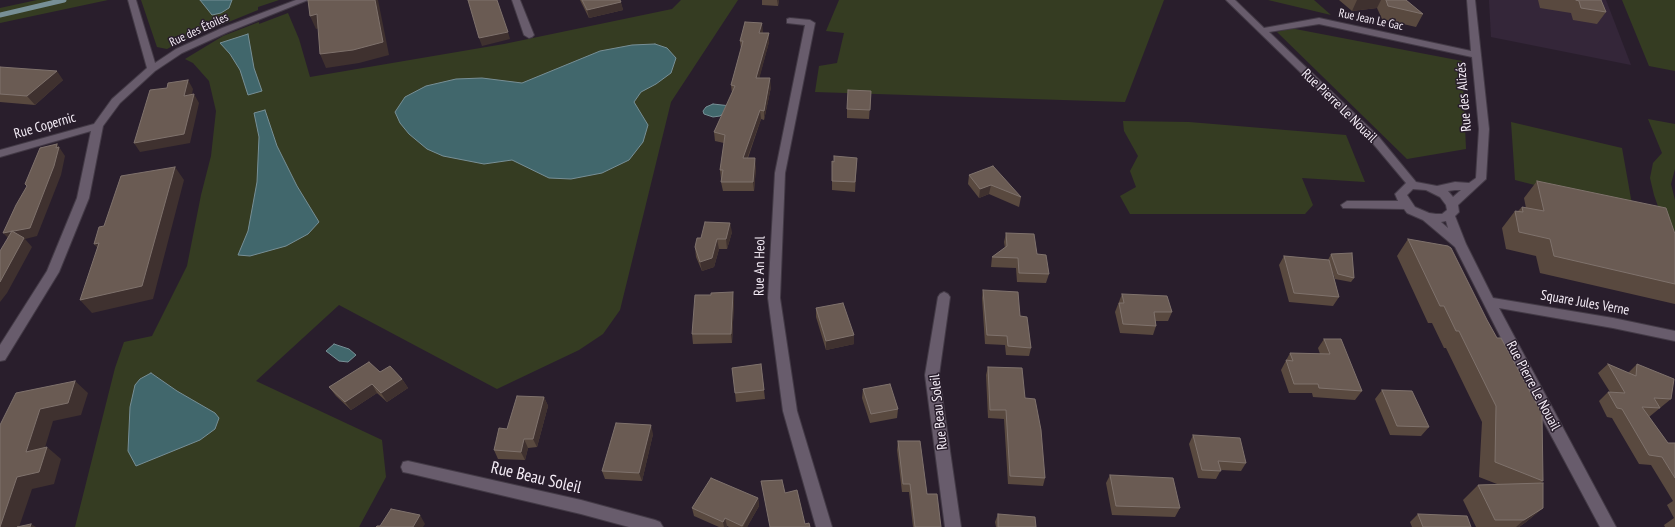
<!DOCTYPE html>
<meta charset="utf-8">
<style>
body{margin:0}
canvas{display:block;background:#291e2c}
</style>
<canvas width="1675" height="527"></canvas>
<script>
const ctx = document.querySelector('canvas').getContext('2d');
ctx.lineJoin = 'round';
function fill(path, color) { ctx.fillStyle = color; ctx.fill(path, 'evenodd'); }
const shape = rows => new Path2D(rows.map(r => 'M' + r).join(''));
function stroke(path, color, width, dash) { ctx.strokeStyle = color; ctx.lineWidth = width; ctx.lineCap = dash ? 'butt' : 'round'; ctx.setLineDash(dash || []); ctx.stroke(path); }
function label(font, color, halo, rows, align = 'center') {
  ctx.font = font + ' "PT Sans Narrow",sans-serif'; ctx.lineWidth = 3; ctx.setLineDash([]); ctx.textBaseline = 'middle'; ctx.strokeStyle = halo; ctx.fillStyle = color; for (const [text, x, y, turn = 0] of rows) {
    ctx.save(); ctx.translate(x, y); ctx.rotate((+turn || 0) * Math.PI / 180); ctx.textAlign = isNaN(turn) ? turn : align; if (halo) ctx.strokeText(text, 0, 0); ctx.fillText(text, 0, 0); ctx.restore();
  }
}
fill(shape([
 [1489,0,1606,0,1631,65,1491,37]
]), '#342639');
fill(shape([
 [37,0,108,0,0,23,0,8],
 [141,0,279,0,258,7,258,10,204,32,202,30,167,49,157,47],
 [681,0,738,0,671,102,620,310,603,334,579,350,497,389,339,305,256,381,382,440,386,477,359,527,75,527,115,368,124,342,152,336,187,266,201,195,211,156,216,111,209,81,193,63,185,59,223,36,259,22,259,24,288,13,299,39,310,77,504,44,672,9],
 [151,373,177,391,128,451,130,407],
 [839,0,1164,0,1125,102,815,92,819,66,837,63,844,33,826,31],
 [1268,0,1314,0,1331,15],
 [1622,0,1675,0,1675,71,1649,66],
 [1290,28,1462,61,1466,149,1407,159,1277,32],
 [1648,119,1675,124,1675,169,1671,184,1675,200,1675,232,1660,212,1654,195,1650,178,1653,163,1662,153],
 [1123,121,1189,122,1346,135,1365,182,1302,178,1313,205,1305,214,1130,214,1120,196,1136,187,1130,171,1138,156,1124,131],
 [1511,122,1622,148,1633,210,1515,180]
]), '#353c22');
const water = shape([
 [200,0,232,0,229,8,221,13,212,15,200,0],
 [248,34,254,68,262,91,248,95,240,70,230,54,220,43,248,34],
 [655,44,667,48,676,58,671,73,656,84,641,92,634,102,648,125,643,142,629,160,602,173,571,179,549,178,512,160,484,164,443,156,427,149,409,134,400,123,395,112,405,97,426,86,456,79,482,78,522,83,600,51,632,45,655,44],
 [713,104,731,106,720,116,713,117,704,114,703,111,706,107,713,104],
 [265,110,277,146,297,186,319,222,308,234,286,246,250,256,238,255,248,231,257,182,259,137,254,113,265,110],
 [334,344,349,349,356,355,348,362,339,361,326,351,334,344],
 [151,373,177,391,215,413,219,418,215,429,200,440,136,466,128,451,130,407,135,385,140,379,151,373]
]);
fill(water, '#41676c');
stroke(water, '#778f96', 1);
stroke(shape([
 [0,15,64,0]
]), '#778f96', 5);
const minor = shape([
 [128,0,136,0,155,63,176,49,222,28,296,0,308,0,228,32,182,53,155,71,120,103,103,126,89,198,59,272,5,360,0,361,0,345,47,271,77,198,91,131,0,157,0,150,94,124,112,99,147,68,128,0],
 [512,0,520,0,534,35,532,37,529,38,524,35,512,0],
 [1226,0,1235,0,1264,28,1319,18,1471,51,1467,0,1475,0,1489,129,1486,179,1458,205,1459,212,1455,216,1466,244,1493,298,1613,318,1675,331,1675,341,1613,328,1499,308,1616,527,1600,527,1538,411,1455,247,1423,220,1407,213,1404,209,1343,208,1341,205,1347,201,1398,201,1395,194,1406,183,1370,140,1226,0],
 [1319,24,1472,57,1479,129,1476,178,1469,183,1455,182,1437,186,1416,182,1378,136,1269,32,1319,24],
 [1413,189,1426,190,1440,197,1446,205,1447,210,1442,214,1436,214,1429,213,1415,207,1407,195,1413,189],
 [1455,190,1461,190,1453,197,1448,191,1455,190],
 [1446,221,1448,228,1441,222,1446,221],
 [790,18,810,20,815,23,785,173,780,298,797,411,832,527,816,527,783,411,768,298,775,173,805,25,787,23,787,19,790,18],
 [944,292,948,294,950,297,939,375,961,527,945,527,925,375,938,297,940,294,944,292],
 [408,461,581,500,655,520,660,522,663,527,629,527,581,514,408,473,403,472,401,467,403,462,408,461]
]);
stroke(minor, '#433a46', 2);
fill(minor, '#685c6c');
fill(shape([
 [580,0,620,0,623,10,589,18],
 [762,0,779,0,778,6,762,5],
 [1339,0,1406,0,1423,14,1416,27,1382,19,1377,8,1352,11],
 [1538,0,1601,0,1606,12,1597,24,1573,20,1571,13,1540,8],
 [763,32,762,33,769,33,769,42,759,78,771,87,764,120,761,119,748,158,756,167,754,191,723,191,721,182,722,179,721,179,720,170,724,143,715,141,714,132,732,93,731,85,741,49,740,41],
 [0,67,63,80,35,105,0,102],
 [871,91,869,119,847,118,847,109],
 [857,158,855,192,832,190,832,161],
 [969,175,1021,197,1019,207,989,194,979,198,968,184],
 [1537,181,1675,234,1675,304,1540,273,1536,256,1506,249,1502,228,1515,211,1518,211,1522,207,1526,208,1524,198],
 [732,232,727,249,719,249,714,267,702,271,696,257,695,247,701,238],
 [1006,233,1037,254,1049,274,1046,283,1017,282,1016,268,991,267,992,257,1005,248,1004,242],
 [1408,239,1543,481,1540,484,1543,508,1526,522,1519,527,1476,527,1463,500,1478,485,1497,484,1479,477,1482,422,1446,348,1444,348,1432,323,1428,323,1397,256],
 [1331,254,1354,278,1351,282,1335,279,1332,270,1339,297,1333,306,1289,302,1279,265,1284,256,1328,260],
 [983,290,1020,316,1031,348,1029,356,1006,355,1005,345,985,344,982,298],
 [1122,294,1172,312,1168,321,1156,321,1156,326,1153,335,1120,333,1115,312],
 [734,301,732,343,693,344,692,334],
 [816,308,854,344,826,350,816,317],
 [1324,339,1362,391,1355,400,1313,397,1312,393,1289,393,1281,370,1290,353,1320,354,1318,348],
 [761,364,765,399,736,402,735,393],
 [1608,364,1628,373,1637,364,1671,399,1649,417,1668,443,1675,443,1675,527,1665,527,1664,525,1674,518,1667,505,1673,501,1651,465,1639,464,1612,418,1607,417,1599,401,1608,392,1610,392,1598,373],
 [988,367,1045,478,1043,486,1008,484,1004,419,988,418,986,375],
 [380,372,402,379,408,388,387,402,377,393,351,410,336,396,329,387],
 [863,389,898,409,897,418,870,423,862,398],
 [1382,390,1429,427,1421,436,1390,435,1375,399],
 [544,397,548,406,537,447,528,448,525,460,498,459,494,450,507,429],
 [653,434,642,481,605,479,602,471],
 [1193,435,1246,463,1241,471,1221,470,1216,479,1198,478,1189,444],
 [898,441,927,494,941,527,913,527,909,492,902,492,897,450],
 [1110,475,1180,508,1175,517,1112,515,1106,483],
 [758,498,759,506,747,527,729,527,727,526,726,527,719,527,694,516,692,508],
 [998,514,1036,527,996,527,995,522],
 [1418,514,1471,527,1412,527,1410,522]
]), '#59493f');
fill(shape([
 [375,0,378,0,389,55,359,63,326,68,320,54],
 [777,0,779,0,778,6],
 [1357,0,1381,0,1377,8,1352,11],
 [621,2,623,10,589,18,587,10],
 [317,14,323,27,316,29,310,16],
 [762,23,763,32,760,42,759,33],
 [508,32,510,39,482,46,479,38],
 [769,33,769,42,757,87,756,78],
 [57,71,63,80,35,105,27,96],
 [770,78,771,87,764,120,764,111],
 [188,80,193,89,190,105,184,96],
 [194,94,199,103,190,143,140,152,134,143],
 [760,110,761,119,744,167,743,158],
 [57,144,65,156,61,175,37,236,25,239,32,247,7,293,0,302,0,282,11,241,3,233,56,148],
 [755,158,756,167,754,191,753,182],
 [175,167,184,180,153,299,92,313,80,300,155,237],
 [991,185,989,194,979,198,980,189],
 [730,223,732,232,727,249,726,239],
 [717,239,719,249,714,267,702,271,700,262],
 [99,243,105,257,94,244],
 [733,292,734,301,732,343,731,334],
 [854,335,854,344,826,350,826,341],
 [402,379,408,388,387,402,381,393],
 [75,381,88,393,81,415,53,421,40,464,26,452,40,409],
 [372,384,377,393,351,410,345,402],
 [544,397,548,406,537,447,533,439],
 [651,425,653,434,642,481,639,473],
 [524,439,528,448,525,460,521,452],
 [47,447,61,459,54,484,32,489,19,527,0,527,17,477],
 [758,498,759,506,747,527,743,527],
 [1543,508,1526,522,1519,527,1516,527,1524,520],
 [420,515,425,524,423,527,413,527],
 [725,518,727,526,726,527,724,527,723,522],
 [31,524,36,527,30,527]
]), '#3f312f');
const building = shape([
 [308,0,375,0,383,42,353,50,320,54,317,14,310,16,308,0],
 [468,0,497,0,508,32,479,38,468,0],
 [582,0,620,0,621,2,587,10,582,0],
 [1386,0,1406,0,1423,14,1388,6,1386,0],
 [1576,0,1601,0,1606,12,1581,8,1579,1,1576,0],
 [745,22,762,23,759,33,769,33,756,78,770,78,764,111,760,110,743,158,755,158,753,182,721,182,723,170,720,170,725,135,714,132,735,86,731,85,743,41,740,41,745,22],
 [0,67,57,71,27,96,0,94,0,67],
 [188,80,184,96,194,94,184,134,134,143,150,90,167,88,168,83,188,80],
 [848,90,871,91,870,110,847,109,848,90],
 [57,144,56,148,59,147,54,166,30,228,3,233,16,205,27,186,25,184,40,148,57,144],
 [834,156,857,158,855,182,832,181,832,161,834,162,834,156],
 [993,166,1021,197,991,185,980,189,969,175,993,166],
 [175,167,142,286,80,300,99,243,94,244,99,227,104,226,121,176,175,167],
 [1537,181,1666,208,1675,234,1675,284,1554,256,1550,239,1519,232,1515,211,1523,212,1522,207,1544,211,1537,181],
 [705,222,730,223,726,239,717,239,712,258,700,262,695,247,697,238,701,238,705,222],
 [12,231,24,238,0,282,0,251,12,231],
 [1006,233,1034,234,1037,254,1046,255,1049,274,1019,273,1018,258,992,257,1007,246,1006,233],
 [1408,239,1448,246,1451,248,1487,320,1497,338,1501,338,1542,414,1543,481,1495,462,1496,406,1459,331,1456,331,1444,306,1440,306,1408,239],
 [1352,253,1354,278,1338,274,1331,254,1352,253],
 [1284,256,1329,260,1339,297,1294,293,1284,256],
 [983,290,1018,292,1020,316,1027,317,1031,348,1008,346,1007,336,987,335,983,290],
 [733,292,731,334,692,334,695,295,711,295,711,293,733,292],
 [1122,294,1167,296,1172,312,1154,312,1156,326,1123,324,1119,303,1124,303,1122,294],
 [843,303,854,335,826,341,816,308,843,303],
 [1324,339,1341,339,1362,391,1319,388,1318,384,1294,384,1286,360,1293,361,1290,353,1330,354,1324,339],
 [369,362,380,372,390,366,402,379,381,393,372,384,345,402,329,387,369,362],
 [761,364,764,390,735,393,732,368,761,364],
 [1608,364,1636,376,1637,364,1674,379,1671,399,1654,398,1660,408,1642,407,1668,443,1675,443,1675,478,1662,457,1649,455,1622,409,1617,408,1608,392,1625,393,1608,364],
 [988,367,1022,368,1025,398,1035,399,1041,430,1045,478,1010,476,1006,410,990,410,988,367],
 [75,381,68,403,40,409,26,452,47,447,39,472,17,477,0,527,0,425,16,393,75,381],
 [890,384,898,409,871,414,863,389,890,384],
 [1382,390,1412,391,1429,427,1397,426,1382,390],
 [517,396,544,397,533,439,524,439,521,452,494,450,499,428,507,429,517,396],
 [616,423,651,425,639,473,602,471,616,423],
 [1193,435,1240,438,1246,463,1218,461,1221,471,1202,470,1193,435],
 [898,441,920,441,927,494,937,494,941,527,915,527,910,484,903,484,898,441],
 [1110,475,1173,478,1180,508,1116,506,1110,475],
 [711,478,758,498,742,526,725,518,723,522,692,508,711,478],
 [782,480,785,493,797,490,805,524,809,523,810,527,770,527,761,481,782,480],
 [1543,483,1543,508,1524,520,1495,520,1478,485,1543,483],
 [391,509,420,515,413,527,376,527,377,526,380,526,391,509],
 [998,514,1035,517,1036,527,998,527,998,514],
 [1418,514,1467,516,1471,527,1423,527,1418,514],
 [31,524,30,527,17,527,31,524]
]);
fill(building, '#6a5b53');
stroke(building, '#7f726c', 1);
label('12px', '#f5edf7', '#291e2c', [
 ["Rue Jean Le Gac",1371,20,12],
 ["Rue des Étoiles",199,30,-25]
]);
label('14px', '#f5edf7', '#291e2c', [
 ["Rue des Alizés",1464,97,-95],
 ["Rue Pierre Le Nouail",1339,106,44],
 ["Rue Copernic",45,126,-16],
 ["Rue An Heol",760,266,-89],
 ["Square Jules Verne",1585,303,10],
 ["Rue Pierre Le Nouail",1533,386,62],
 ["Rue Beau Soleil",939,412,-96]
]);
label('17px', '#f5edf7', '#291e2c', [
 ["Rue Beau Soleil",536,478,13]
]);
</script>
